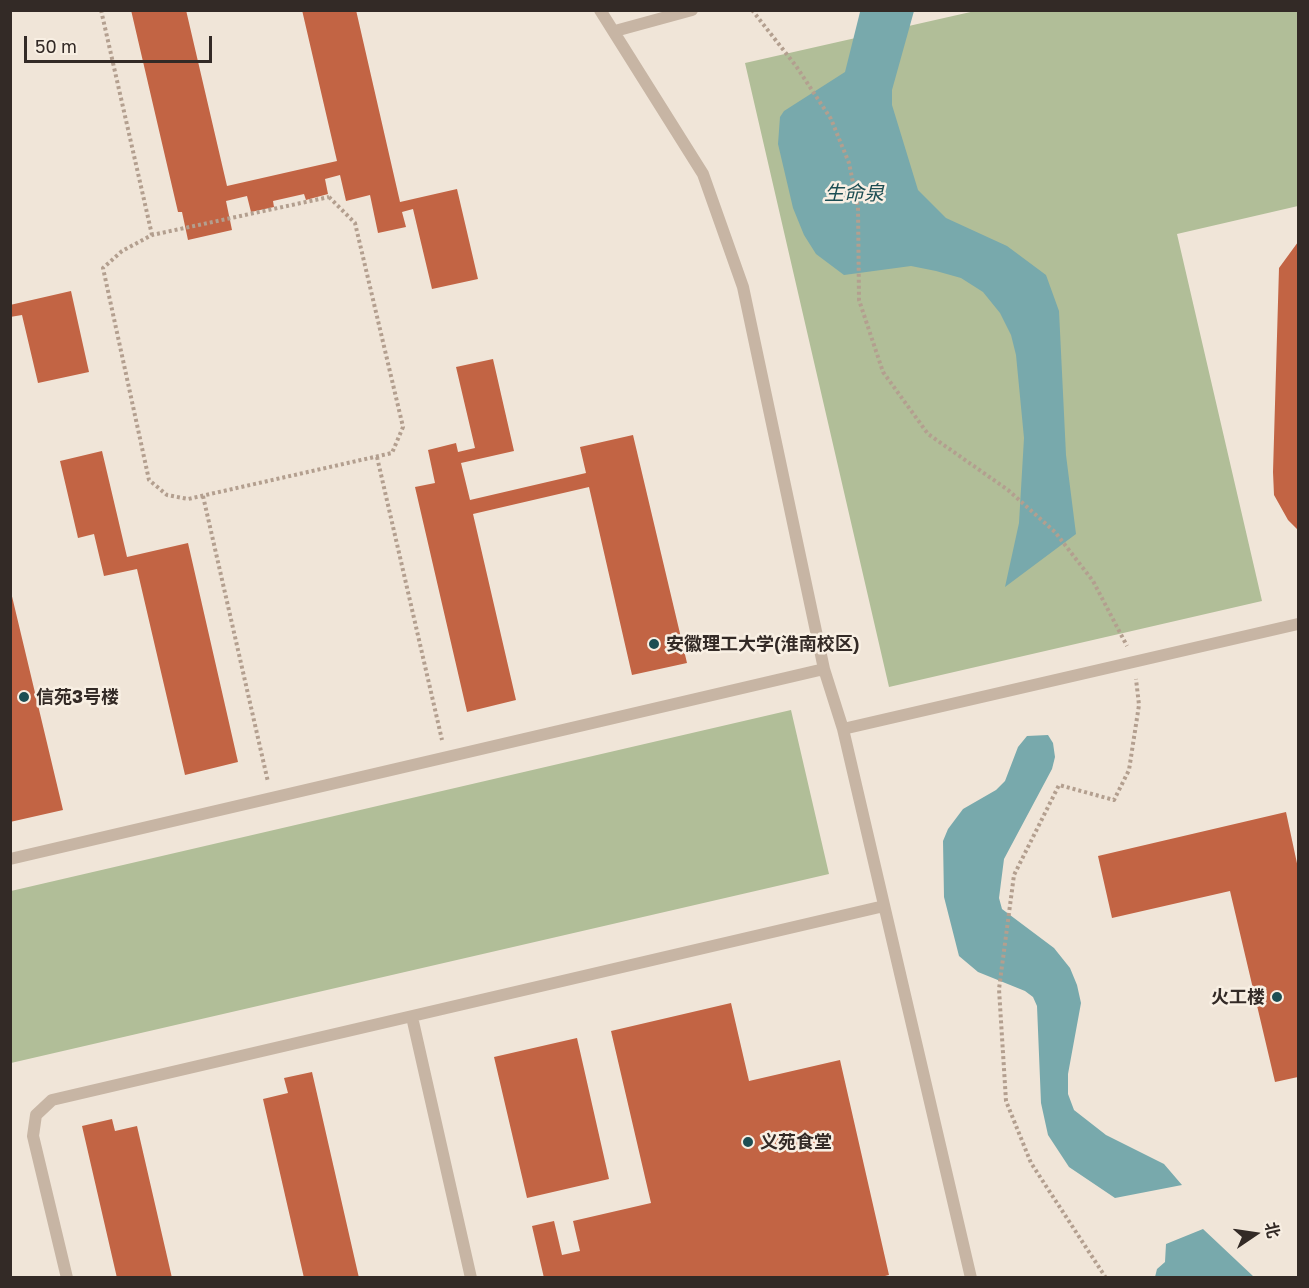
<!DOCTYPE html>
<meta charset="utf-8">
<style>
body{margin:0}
#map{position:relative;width:1309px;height:1288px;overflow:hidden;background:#f0e5d8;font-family:"Golos Text","Noto Sans SC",sans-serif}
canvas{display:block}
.frame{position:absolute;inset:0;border:12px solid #332a26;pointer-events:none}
.north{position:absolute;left:1225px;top:1204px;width:60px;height:60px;-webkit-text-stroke:4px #f8efe3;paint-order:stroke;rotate:77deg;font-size:16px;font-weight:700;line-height:24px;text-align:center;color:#332a26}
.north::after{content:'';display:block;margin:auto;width:21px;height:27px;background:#332a26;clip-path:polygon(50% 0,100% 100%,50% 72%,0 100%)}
.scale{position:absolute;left:24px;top:36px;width:188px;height:27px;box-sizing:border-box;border:3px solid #332a26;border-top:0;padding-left:8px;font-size:18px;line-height:21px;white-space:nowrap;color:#332a26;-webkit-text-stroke:4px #f8efe3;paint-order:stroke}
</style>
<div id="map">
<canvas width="1309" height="1288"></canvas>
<div class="frame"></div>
<div class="north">北</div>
<div class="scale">50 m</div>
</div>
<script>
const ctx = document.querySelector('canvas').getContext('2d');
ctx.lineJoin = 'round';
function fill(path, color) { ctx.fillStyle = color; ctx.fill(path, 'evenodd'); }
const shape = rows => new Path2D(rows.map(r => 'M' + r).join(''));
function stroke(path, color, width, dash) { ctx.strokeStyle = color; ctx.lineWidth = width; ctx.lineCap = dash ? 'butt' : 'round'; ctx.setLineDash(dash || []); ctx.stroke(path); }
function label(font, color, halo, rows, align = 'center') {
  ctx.font = font + ' "Golos Text","Noto Sans SC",sans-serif'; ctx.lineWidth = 5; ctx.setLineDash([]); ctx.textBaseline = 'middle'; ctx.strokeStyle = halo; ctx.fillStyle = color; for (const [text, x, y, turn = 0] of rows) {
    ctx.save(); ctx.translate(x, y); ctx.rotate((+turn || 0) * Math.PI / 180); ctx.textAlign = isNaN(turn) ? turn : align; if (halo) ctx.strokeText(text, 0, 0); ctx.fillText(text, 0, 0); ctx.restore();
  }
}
fill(shape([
 [975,11,1298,11,1298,206,1177,234,1262,601,889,687,745,63],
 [791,710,829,874,11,1063,11,891]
]), '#b1be98');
fill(shape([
 [867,10,914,11,892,90,892,105,918,190,946,218,1007,246,1046,275,1059,311,1066,455,1076,534,1005,587,1019,523,1024,438,1016,355,1011,335,1000,313,983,292,961,278,936,271,911,266,844,275,816,254,804,235,793,208,778,144,780,117,784,111,845,72,860,12],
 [1048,735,1053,743,1055,757,1052,769,1004,859,999,898,1002,909,1054,948,1070,968,1077,985,1081,1003,1068,1074,1068,1094,1074,1110,1106,1135,1164,1164,1182,1185,1115,1198,1069,1167,1048,1135,1041,1103,1037,1006,1033,997,1025,991,978,972,959,956,944,897,943,841,948,829,963,809,996,790,1005,781,1018,747,1027,736],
 [1203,1229,1254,1277,1155,1277,1157,1269,1165,1262,1166,1244]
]), '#78a9ac');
fill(shape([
 [131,10,186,10,227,186,337,161,302,10,356,10,400,202,457,189,478,279,432,289,413,209,402,212,406,227,378,233,370,195,346,201,340,175,325,179,328,194,306,200,304,194,273,201,274,207,251,212,247,196,226,201,232,230,188,240,182,212,178,212],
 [1298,242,1298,530,1288,520,1274,495,1273,472,1279,268],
 [71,291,89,372,38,383,22,315,10,317,10,305],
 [493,359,514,451,461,463,470,500,586,473,580,447,633,435,687,663,632,675,589,487,473,514,516,700,467,712,415,487,435,483,428,450,456,443,458,452,475,448,456,367],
 [102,451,127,557,188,543,238,762,185,775,137,569,104,576,94,534,78,538,60,461],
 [10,588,63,810,10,822],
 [1286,812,1298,868,1298,1077,1275,1082,1230,891,1112,918,1098,856],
 [731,1003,749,1081,840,1060,889,1275,877,1278,544,1278,532,1226,554,1221,562,1255,580,1251,573,1221,651,1203,611,1031],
 [577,1038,609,1179,527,1198,494,1057],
 [312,1072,359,1278,304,1278,263,1099,288,1093,284,1078],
 [112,1119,115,1131,137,1126,172,1278,117,1278,82,1126]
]), '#c26444');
stroke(shape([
 [101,10,152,235],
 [752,10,796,66,831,119,849,163,858,207,859,300,883,372,928,434,1008,490,1055,532,1093,581,1127,646],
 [329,197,355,223,403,427,392,453,188,499,167,495,149,480,103,268,122,251,152,235,329,197],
 [377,457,442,740],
 [203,496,268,782],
 [1106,1278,1031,1163,1006,1101,999,989,1014,875,1059,785,1114,800,1129,770,1139,705,1136,679]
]), '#b39f8f', 4, [3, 3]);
stroke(shape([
 [600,10,703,174,743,287,824,669,843,729,971,1278],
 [615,31,692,10],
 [843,729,1298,624],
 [10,859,824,669],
 [412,1017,471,1278],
 [67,1278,33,1136,36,1115,52,1100,884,906]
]), '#c7b5a4', 12);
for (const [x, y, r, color] of [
 [654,644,6,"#1d4e53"],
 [24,697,6,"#1d4e53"],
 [1277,997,6,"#1d4e53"],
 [748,1142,6,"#1d4e53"]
]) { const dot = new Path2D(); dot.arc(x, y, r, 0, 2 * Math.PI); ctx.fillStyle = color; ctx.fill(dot); stroke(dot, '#f8efe3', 2); }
label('bold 18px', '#332a26', '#f8efe3', [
 ["安徽理工大学(淮南校区)",666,644],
 ["信苑3号楼",36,697],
 ["火工楼",1265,997,"right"],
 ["义苑食堂",760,1142]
], 'left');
label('italic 20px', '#1d4e53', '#f8efe3', [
 ["生命泉",854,194]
]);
</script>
